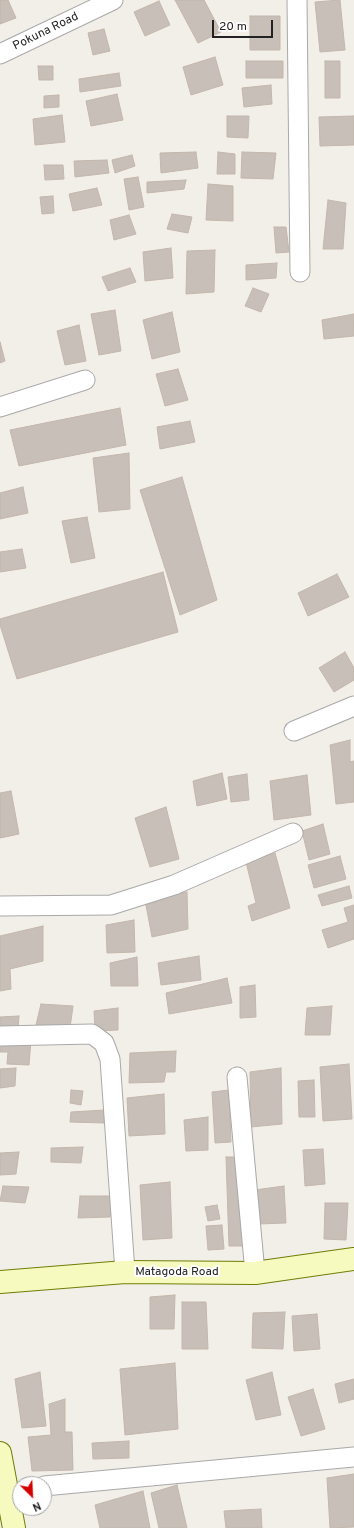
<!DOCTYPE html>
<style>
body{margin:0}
#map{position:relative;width:354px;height:1528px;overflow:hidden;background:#f2efe9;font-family:Overpass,sans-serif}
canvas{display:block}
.north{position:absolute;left:12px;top:1476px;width:40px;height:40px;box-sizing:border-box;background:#fff;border:1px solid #a7a7a7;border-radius:50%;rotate:156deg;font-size:11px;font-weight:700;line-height:16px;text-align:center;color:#222}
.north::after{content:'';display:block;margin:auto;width:14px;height:18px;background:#d40000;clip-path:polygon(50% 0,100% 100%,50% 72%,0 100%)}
.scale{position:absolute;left:212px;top:20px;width:61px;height:18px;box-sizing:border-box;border:2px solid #222;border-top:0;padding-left:5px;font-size:12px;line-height:14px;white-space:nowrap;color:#222;-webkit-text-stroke:3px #fff;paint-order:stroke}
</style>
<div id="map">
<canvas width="354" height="1528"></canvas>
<div class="north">N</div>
<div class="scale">20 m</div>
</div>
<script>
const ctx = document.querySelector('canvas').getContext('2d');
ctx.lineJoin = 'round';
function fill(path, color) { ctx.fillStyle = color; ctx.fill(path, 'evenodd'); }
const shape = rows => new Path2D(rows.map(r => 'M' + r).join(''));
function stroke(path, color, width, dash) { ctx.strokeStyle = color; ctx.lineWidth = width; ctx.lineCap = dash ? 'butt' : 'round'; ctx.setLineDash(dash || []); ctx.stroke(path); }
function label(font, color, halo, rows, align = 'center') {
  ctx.font = font + ' Overpass,sans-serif'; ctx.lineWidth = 4; ctx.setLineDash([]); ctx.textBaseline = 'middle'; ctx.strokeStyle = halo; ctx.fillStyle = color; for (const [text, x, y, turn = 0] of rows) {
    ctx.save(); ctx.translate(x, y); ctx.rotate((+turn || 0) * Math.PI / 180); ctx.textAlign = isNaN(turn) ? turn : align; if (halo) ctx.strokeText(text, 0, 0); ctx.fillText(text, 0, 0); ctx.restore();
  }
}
const building = shape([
 [0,0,8,0,16,18,0,24,0,0],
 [175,0,204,0,221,32,198,43,175,0],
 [340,0,345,50,320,52,315,2,340,0],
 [159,1,170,25,145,36,134,12,159,1],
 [250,16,280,16,280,50,250,50,250,16],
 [104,29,110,51,93,55,88,33,104,29],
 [215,57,223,85,191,95,183,67,215,57],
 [246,61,283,61,283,78,246,78,246,61],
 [325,61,340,61,340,98,325,98,325,61],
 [38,66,53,66,53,80,39,80,38,66],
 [119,73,121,86,80,92,79,79,119,73],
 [271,85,272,104,244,107,242,88,271,85],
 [117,94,123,120,91,126,86,101,117,94],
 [59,95,59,107,44,108,44,96,59,95],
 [62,115,65,142,35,145,33,119,62,115],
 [227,116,249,116,248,138,227,137,227,116],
 [354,116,354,145,320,146,319,117,354,116],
 [196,152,198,168,161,173,160,153,196,152],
 [218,152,235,154,235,174,217,174,218,152],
 [242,152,276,153,273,179,241,178,242,152],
 [132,155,135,166,115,173,112,160,132,155],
 [107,160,109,173,75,177,74,161,107,160],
 [44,165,63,165,64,179,45,180,44,165],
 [138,177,144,207,129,210,124,179,138,177],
 [186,180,184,189,147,193,147,182,186,180],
 [208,184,233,186,233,221,206,220,208,184],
 [97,188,102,205,73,211,69,194,97,188],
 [53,196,54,213,42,214,40,197,53,196],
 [328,200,346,203,343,249,323,249,328,200],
 [172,214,192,217,188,233,167,229,172,214],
 [129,215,136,234,114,240,110,220,129,215],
 [274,227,286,227,289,252,276,253,274,227],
 [171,248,173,278,145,281,143,252,171,248],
 [215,250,214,292,186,294,187,251,215,250],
 [277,263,276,278,246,280,246,265,277,263],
 [130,268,136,282,108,291,102,277,130,268],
 [253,288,269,294,261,312,245,306,253,288],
 [115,310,121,351,99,355,91,314,115,310],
 [172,312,180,352,152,359,143,320,172,312],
 [354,314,354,336,324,339,322,320,354,314],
 [79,325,86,361,65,365,57,331,79,325],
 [0,342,5,361,0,363,0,342],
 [178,369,188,400,165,406,156,374,178,369],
 [120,408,126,445,19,466,10,430,120,408],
 [190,421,195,442,160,449,157,427,190,421],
 [129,453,130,509,99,512,93,458,129,453],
 [182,477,217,600,180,615,140,490,182,477],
 [23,487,28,513,0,519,0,493,23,487],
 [87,517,95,558,71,563,62,521,87,517],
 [22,549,26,568,0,572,0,552,22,549],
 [163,572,178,632,17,679,0,625,0,619,163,572],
 [337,574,349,597,308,616,298,593,337,574],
 [345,652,354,668,354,680,334,692,319,668,345,652],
 [350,740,350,762,354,761,354,802,336,804,330,745,350,740],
 [222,773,227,799,197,806,193,781,222,773],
 [247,774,249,800,231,802,228,777,247,774],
 [307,775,311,815,274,820,270,781,307,775],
 [11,791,19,834,0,838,0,793,11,791],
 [166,807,179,859,150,867,135,818,166,807],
 [323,824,330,854,309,860,302,831,323,824],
 [275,853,290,908,252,921,248,906,256,903,246,862,275,853],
 [340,856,346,879,314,888,308,865,340,856],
 [349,886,352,898,322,906,318,895,349,886],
 [187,892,188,929,152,937,145,900,187,892],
 [354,905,354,939,328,948,322,930,348,922,344,908,354,905],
 [134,920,135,952,107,953,106,925,134,920],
 [43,926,43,961,10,969,11,989,0,991,0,936,43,926],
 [199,956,201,980,161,985,158,963,199,956],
 [137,957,138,986,111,986,110,963,137,957],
 [227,978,232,1003,169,1014,166,993,227,978],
 [255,985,256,1017,240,1018,240,987,255,985],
 [41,1004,73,1006,70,1028,36,1025,41,1004],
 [332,1006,330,1035,305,1035,307,1008,332,1006],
 [118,1008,118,1030,95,1031,94,1011,118,1008],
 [19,1016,18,1030,0,1031,0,1017,19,1016],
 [0,1040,31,1040,29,1065,7,1064,8,1052,0,1052,0,1040],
 [176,1051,175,1072,166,1072,164,1082,129,1083,130,1053,176,1051],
 [349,1064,352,1119,323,1121,320,1067,349,1064],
 [16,1068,15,1086,0,1088,0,1069,16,1068],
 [281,1068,282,1124,251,1127,250,1072,281,1068],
 [314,1080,315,1117,299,1117,298,1081,314,1080],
 [71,1090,83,1091,81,1105,70,1103,71,1090],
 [229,1090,231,1142,215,1143,212,1092,229,1090],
 [164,1094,165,1134,129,1136,127,1098,164,1094],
 [105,1110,104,1123,70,1122,71,1112,105,1110],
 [208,1117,208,1150,186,1151,184,1120,208,1117],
 [83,1147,81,1163,51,1162,51,1148,83,1147],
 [323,1149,325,1184,305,1186,303,1150,323,1149],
 [19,1152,16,1174,0,1175,0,1153,19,1152],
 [226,1157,242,1157,246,1246,229,1246,226,1157],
 [170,1182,172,1238,143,1240,140,1185,170,1182],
 [3,1186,29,1187,25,1203,0,1201,3,1186],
 [284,1186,286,1223,258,1224,255,1190,284,1186],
 [80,1196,113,1196,110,1217,78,1218,80,1196],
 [325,1203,348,1203,346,1240,324,1239,325,1203],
 [217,1205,220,1219,208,1221,205,1207,217,1205],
 [222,1225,224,1249,208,1250,206,1226,222,1225],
 [175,1295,174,1329,150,1329,150,1297,175,1295],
 [182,1302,206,1302,208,1349,182,1349,182,1302],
 [285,1312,283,1349,252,1348,253,1313,285,1312],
 [317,1314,320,1349,294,1351,292,1316,317,1314],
 [175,1363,178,1429,125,1435,120,1369,175,1363],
 [40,1372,46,1426,22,1428,15,1379,40,1372],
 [272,1372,281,1415,256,1420,246,1380,272,1372],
 [354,1379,354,1399,339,1403,335,1384,354,1379],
 [313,1389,325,1429,301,1436,288,1397,313,1389],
 [65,1399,65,1432,72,1432,73,1470,32,1471,28,1437,51,1435,49,1404,65,1399],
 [129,1441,129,1458,93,1459,92,1443,129,1441],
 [354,1474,354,1527,330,1528,327,1478,354,1474],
 [177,1485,187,1528,159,1528,151,1493,177,1485],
 [143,1491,150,1528,100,1528,95,1505,143,1491],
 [261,1509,262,1528,226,1528,224,1511,261,1509]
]);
fill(building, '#c7bfb8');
stroke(building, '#c4b6ab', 1);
const street = shape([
 [297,0,300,272],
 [0,54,113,0],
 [0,407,85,380],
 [294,731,354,706],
 [0,906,111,905,174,885,293,833],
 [0,1036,92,1034,104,1043,110,1059,125,1272],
 [237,1077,255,1273],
 [44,1486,354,1457]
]);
const secondary = shape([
 [0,1282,125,1272,255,1273,354,1259],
 [0,1453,14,1528]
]);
stroke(street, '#a9a9a9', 21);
stroke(secondary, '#707d05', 24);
stroke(street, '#fff', 19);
stroke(secondary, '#f7fabf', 22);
label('12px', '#222', '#fff', [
 ["Pokuna Road",46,32,-26],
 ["Matagoda Road",177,1273]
]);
</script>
